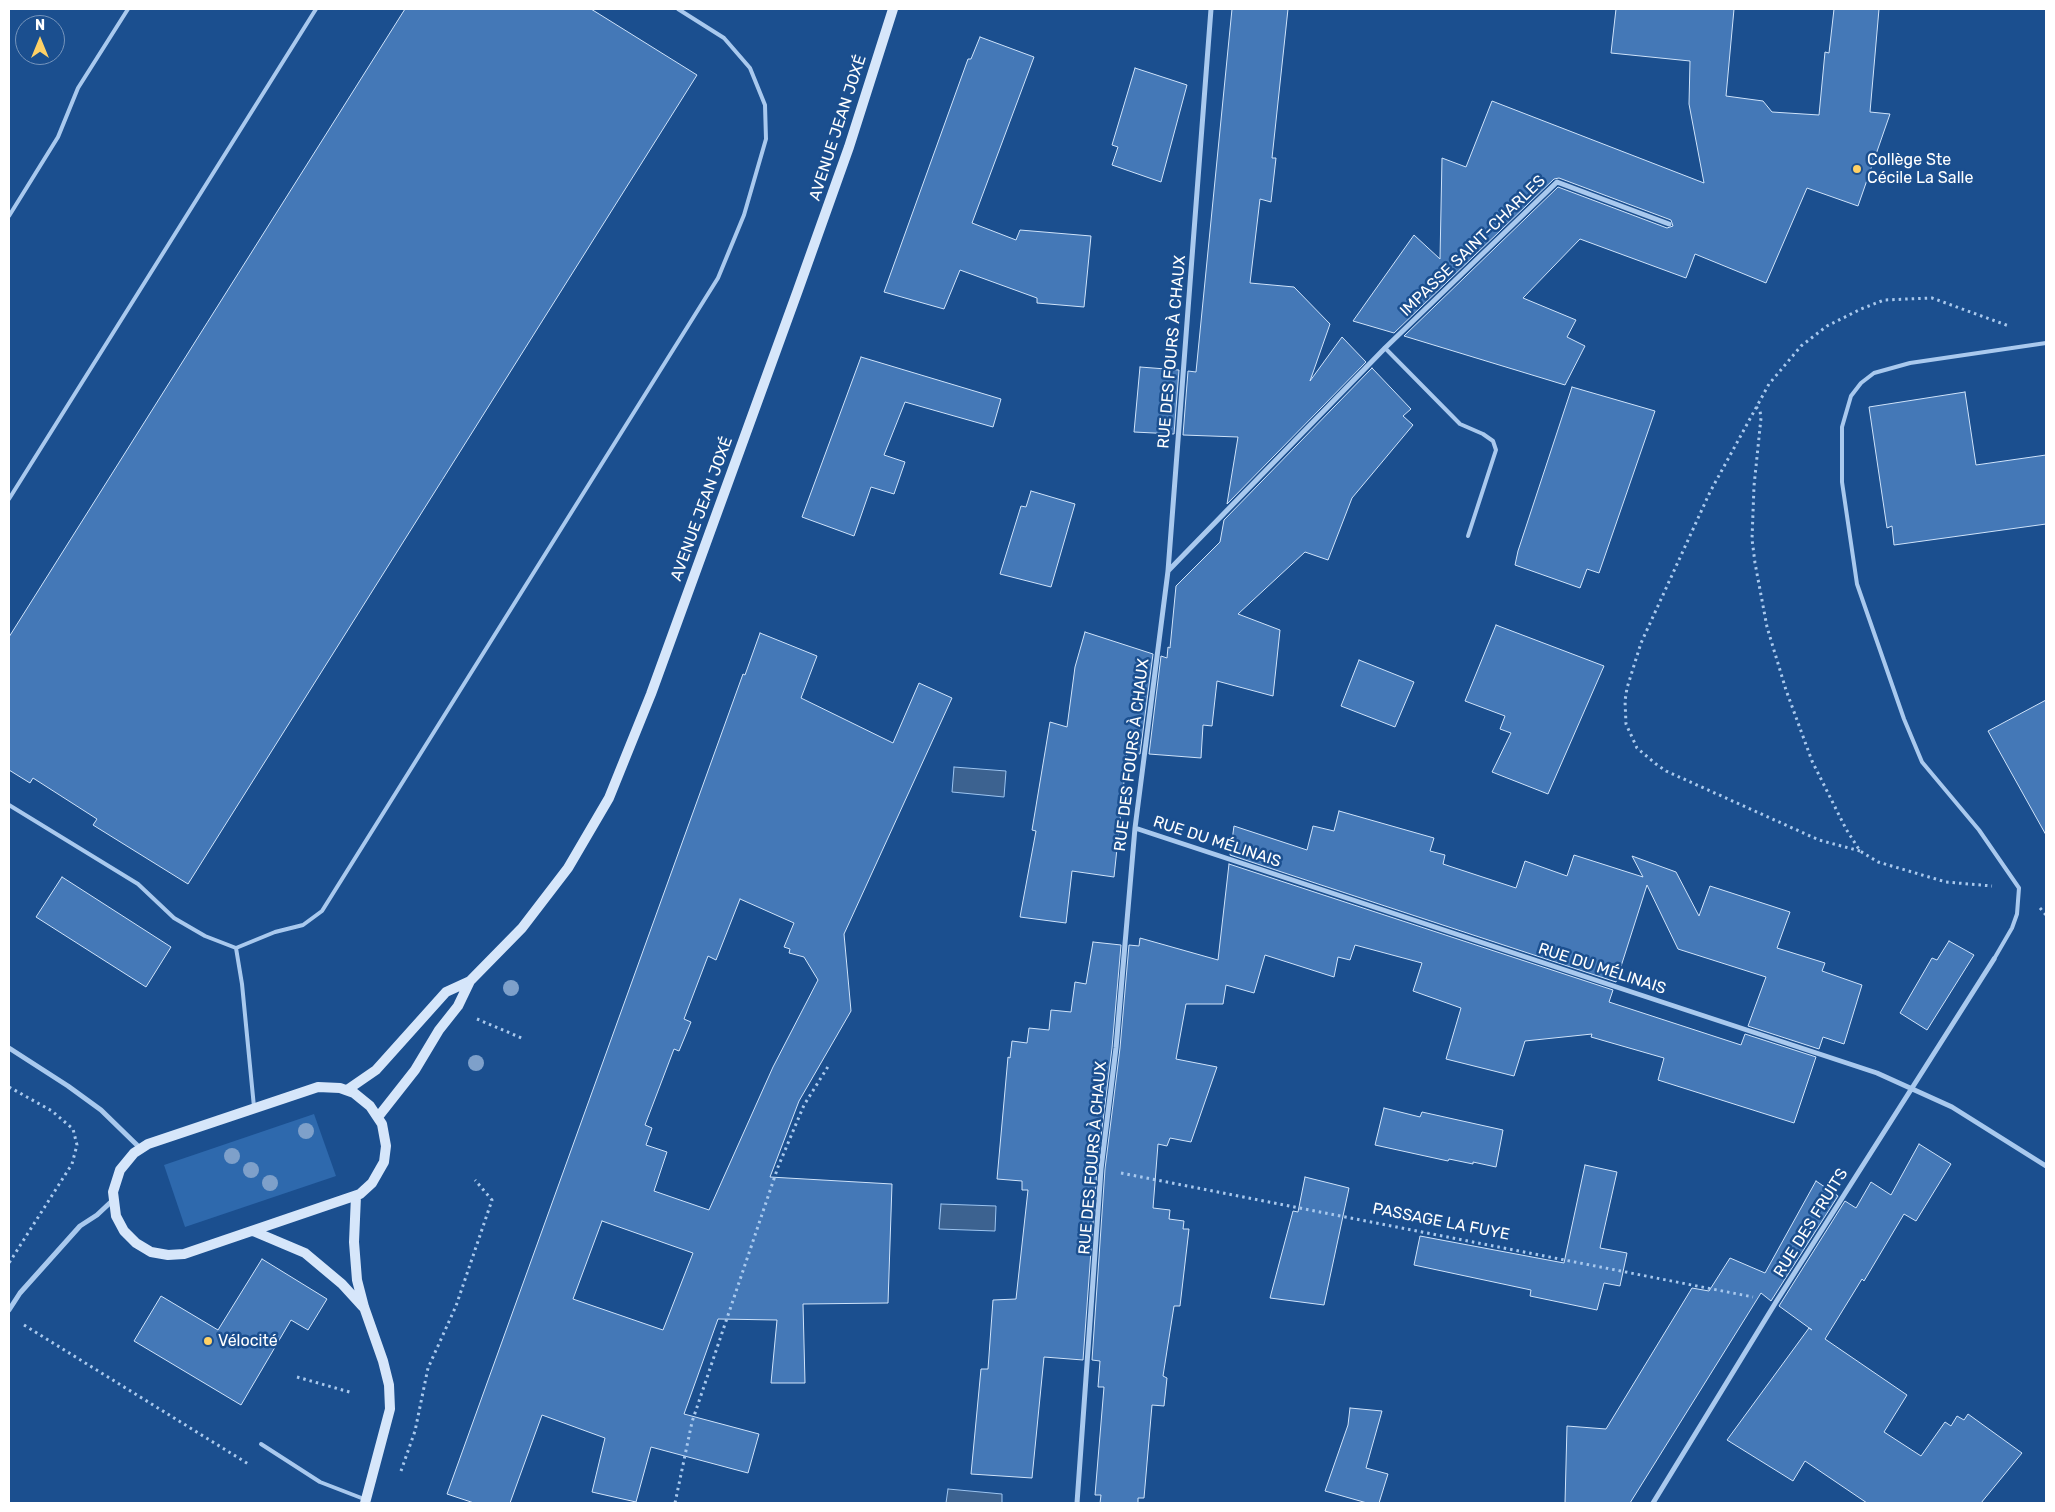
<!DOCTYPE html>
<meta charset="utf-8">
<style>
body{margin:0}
#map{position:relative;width:2055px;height:1512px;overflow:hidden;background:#1b4f8f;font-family:Rubik,sans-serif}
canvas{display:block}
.frame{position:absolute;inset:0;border:10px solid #fff;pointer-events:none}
.north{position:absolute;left:15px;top:15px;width:50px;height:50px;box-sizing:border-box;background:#1b4f8f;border:1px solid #7695bc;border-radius:50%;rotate:0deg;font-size:14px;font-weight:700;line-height:20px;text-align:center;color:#fff}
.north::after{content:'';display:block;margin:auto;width:18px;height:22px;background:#ffd166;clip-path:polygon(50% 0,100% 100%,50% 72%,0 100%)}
</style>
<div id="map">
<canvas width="2055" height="1512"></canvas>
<div class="frame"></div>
<div class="north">N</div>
</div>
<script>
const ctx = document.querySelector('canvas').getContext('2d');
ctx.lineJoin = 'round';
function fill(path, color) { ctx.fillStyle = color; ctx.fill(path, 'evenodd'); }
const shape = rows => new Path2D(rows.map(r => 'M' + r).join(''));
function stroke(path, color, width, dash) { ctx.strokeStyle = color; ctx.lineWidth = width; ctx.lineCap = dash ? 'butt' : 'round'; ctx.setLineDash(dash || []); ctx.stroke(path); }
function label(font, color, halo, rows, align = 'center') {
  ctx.font = font + ' Rubik,sans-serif'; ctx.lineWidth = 5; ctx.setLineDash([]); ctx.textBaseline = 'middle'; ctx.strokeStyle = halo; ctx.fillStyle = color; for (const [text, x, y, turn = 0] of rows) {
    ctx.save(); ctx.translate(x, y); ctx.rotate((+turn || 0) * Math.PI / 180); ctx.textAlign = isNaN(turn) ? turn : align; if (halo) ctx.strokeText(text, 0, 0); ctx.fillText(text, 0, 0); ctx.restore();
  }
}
fill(shape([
 [314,1114,336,1176,185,1227,164,1165]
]), '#2e69ad');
const water = shape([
 [954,767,1006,771,1004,797,952,792,954,767],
 [941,1204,996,1206,995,1231,939,1229,941,1204],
 [948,1489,1002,1494,1002,1503,946,1503,948,1489]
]);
fill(water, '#3c6290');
stroke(water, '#9cc4f0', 1);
const building = shape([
 [405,9,591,9,697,75,188,884,93,825,97,819,33,778,30,783,9,770,9,637,405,9],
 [1232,9,1288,9,1272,158,1276,158,1271,202,1260,199,1250,283,1294,287,1330,324,1310,381,1342,337,1366,362,1227,504,1238,437,1183,435,1188,371,1196,372,1232,9],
 [1616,9,1734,9,1726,96,1763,101,1772,112,1819,115,1825,52,1829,53,1834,9,1879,9,1870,112,1890,114,1858,206,1807,188,1766,283,1695,254,1686,278,1580,239,1523,298,1576,320,1567,337,1585,346,1565,385,1404,336,1558,187,1667,228,1673,226,1671,220,1559,178,1554,179,1394,333,1353,321,1414,235,1440,259,1442,158,1466,167,1492,101,1704,183,1689,104,1690,61,1611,53,1616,9],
 [980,37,1034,57,972,223,1016,240,1020,230,1091,236,1084,307,1037,303,1037,298,960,270,944,309,884,292,968,59,971,59,980,37],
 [1135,68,1187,85,1161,182,1112,165,1118,147,1112,145,1135,68],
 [861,357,1001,399,993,427,905,402,884,455,905,462,894,494,871,487,854,536,802,517,861,357],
 [1140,367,1179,370,1174,434,1134,432,1140,367],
 [1372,368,1411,409,1403,416,1413,425,1352,498,1328,560,1305,552,1238,614,1280,630,1273,696,1217,681,1212,726,1203,725,1201,758,1149,754,1161,656,1167,658,1168,647,1170,648,1176,586,1220,542,1224,520,1372,368],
 [1572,387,1655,411,1599,573,1587,569,1580,588,1515,565,1518,551,1572,387],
 [1965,392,1976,465,2046,455,2046,524,1894,545,1892,526,1887,528,1869,407,1965,392],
 [1031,491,1075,504,1051,587,1000,574,1021,506,1026,507,1031,491],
 [1496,625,1604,666,1548,794,1492,772,1511,733,1500,729,1505,716,1465,701,1496,625],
 [1085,632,1153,654,1140,754,1127,753,1114,877,1072,871,1066,923,1020,917,1036,831,1032,830,1050,722,1067,727,1075,667,1085,632],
 [760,633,817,656,801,698,893,743,919,683,952,698,844,934,851,1011,799,1101,770,1177,892,1184,888,1303,803,1304,805,1383,771,1383,777,1320,718,1319,684,1414,759,1434,748,1473,651,1447,636,1502,592,1492,605,1438,542,1415,510,1503,474,1503,447,1494,743,674,745,675,760,633],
 [740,899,794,923,784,947,790,949,789,953,804,957,818,980,773,1067,709,1210,654,1191,667,1152,646,1145,652,1128,645,1125,674,1049,679,1051,691,1022,684,1019,708,956,716,960,740,899],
 [602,1221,693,1253,663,1330,573,1299,602,1221],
 [1359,660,1414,682,1395,727,1341,706,1359,660],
 [2046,700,2046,835,1988,731,2046,700],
 [1339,811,1434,838,1430,851,1445,855,1443,864,1516,888,1525,861,1567,876,1574,855,1643,877,1632,856,1676,872,1699,916,1710,886,1790,912,1777,948,1825,963,1822,971,1862,985,1844,1044,1823,1037,1819,1049,1748,1026,1766,977,1678,949,1647,885,1616,982,1230,855,1234,826,1307,850,1313,826,1334,831,1339,811],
 [1229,864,1613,990,1609,1002,1741,1045,1745,1034,1816,1057,1794,1123,1658,1080,1664,1058,1591,1037,1592,1034,1525,1041,1514,1076,1446,1059,1461,1008,1413,991,1422,963,1355,945,1350,960,1338,957,1334,977,1265,955,1254,993,1226,985,1223,1004,1186,1004,1176,1059,1217,1067,1191,1142,1170,1138,1167,1146,1158,1144,1153,1208,1170,1210,1169,1219,1184,1221,1183,1229,1189,1229,1180,1306,1174,1306,1163,1376,1167,1378,1164,1406,1152,1405,1144,1498,1138,1498,1138,1503,1100,1503,1101,1495,1095,1495,1104,1387,1098,1387,1100,1361,1092,1360,1105,1169,1120,1048,1129,945,1139,946,1140,938,1218,960,1229,864],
 [62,877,171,947,146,987,36,917,62,877],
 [1949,941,1974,955,1927,1030,1900,1013,1932,958,1937,960,1949,941],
 [1093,942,1121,945,1112,1048,1097,1169,1083,1360,1044,1357,1032,1478,971,1474,981,1369,988,1369,993,1300,1016,1299,1028,1190,1022,1190,1022,1181,997,1179,1008,1057,1010,1058,1012,1041,1027,1043,1029,1028,1049,1030,1051,1010,1071,1012,1075,982,1086,984,1093,942],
 [1384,1108,1420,1117,1422,1112,1503,1130,1496,1167,1473,1162,1473,1164,1449,1159,1448,1161,1375,1145,1384,1108],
 [1919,1144,1951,1164,1916,1221,1904,1214,1864,1281,1862,1279,1825,1339,1907,1395,1884,1432,1921,1456,1945,1422,1951,1426,1957,1416,1964,1420,1968,1414,2022,1453,1981,1503,1867,1503,1805,1461,1793,1481,1727,1440,1809,1328,1812,1330,1779,1306,1845,1201,1856,1208,1871,1182,1891,1195,1919,1144],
 [1585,1165,1617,1172,1600,1248,1627,1253,1620,1286,1604,1283,1597,1310,1530,1296,1531,1290,1414,1265,1420,1236,1564,1263,1585,1165],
 [1305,1177,1349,1188,1324,1305,1270,1298,1293,1211,1298,1212,1305,1177],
 [1816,1181,1838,1196,1771,1301,1761,1293,1630,1503,1565,1503,1567,1426,1606,1429,1692,1288,1709,1291,1730,1258,1765,1273,1816,1181],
 [262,1259,327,1299,308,1330,291,1320,241,1405,134,1341,161,1296,218,1330,262,1259],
 [1350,1408,1382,1411,1366,1468,1388,1474,1379,1503,1367,1503,1325,1491,1348,1425,1350,1408]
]);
fill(building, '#4478b7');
stroke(building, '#cfe3fa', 1);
stroke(shape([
 [1756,407,1760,411,1761,418,1754,486,1752,539,1755,563,1767,627,1786,690,1812,761,1846,829,1860,851,1878,862,1946,882,1992,886],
 [1860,851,1819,840,1666,771,1656,764,1637,748,1626,724,1625,701,1627,688,1641,643,1710,492,1769,384,1801,346,1827,326,1861,309,1884,300,1932,298,2009,326],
 [2040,908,2046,915],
 [477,1019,524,1039],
 [9,1087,52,1111,73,1129,77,1145,72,1164,9,1263],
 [1121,1173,1753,1297],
 [24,1325,250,1465],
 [297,1377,353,1393],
 [401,1471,415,1431,428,1368,456,1306,492,1200,475,1180],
 [675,1503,692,1422,778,1167,804,1105,829,1065]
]), '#a9c9ee', 3, [2.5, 4]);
stroke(shape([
 [9,216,58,137,78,88,128,9],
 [1385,348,1460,424,1483,434,1493,441,1496,450,1468,536],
 [9,499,316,9],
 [9,805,138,884,174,918,205,936,236,948,275,932,303,925,322,911,718,278,744,215,766,139,765,105,750,68,724,38,678,9],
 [236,948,242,984,254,1107],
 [1994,959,2012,928,2017,914,2019,888,1979,830,1922,762,1904,719,1857,584,1842,482,1842,427,1851,396,1861,383,1874,373,1910,363,2046,343],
 [261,1444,320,1482,364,1499]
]), '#a9c9ee', 4);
stroke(shape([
 [1168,571,1385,348,1557,182,1669,224],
 [1135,828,1877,1073,1952,1107,2046,1166],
 [9,1048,68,1086,101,1110,140,1148],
 [9,1310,20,1293,80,1226,97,1215,113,1200],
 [1077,1503,1101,1169,1116,1048,1135,828,1168,571,1211,9],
 [1653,1503,1776,1302,1994,959]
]), '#a9c9ee', 5);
stroke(shape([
 [318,1087,340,1088,354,1093,370,1106,382,1124,386,1146,384,1162,372,1183,360,1194,184,1254,168,1255,151,1252,136,1243,124,1231,116,1216,113,1192,120,1170,134,1153,148,1144,318,1087],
 [347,1090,376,1070,446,992,470,981,522,928,568,868,609,798,651,694,798,290,849,147,893,9],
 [378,1117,415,1070,439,1030,458,1006,470,981],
 [356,1196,354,1242,357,1280,364,1307,383,1361,389,1385,390,1409,365,1503],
 [253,1231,305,1253,342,1284,363,1307]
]), '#d6e6fa', 10);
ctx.fillStyle = '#7ea0ca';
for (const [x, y] of [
 [511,988],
 [476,1063],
 [306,1131],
 [232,1156],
 [251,1170],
 [270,1183]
]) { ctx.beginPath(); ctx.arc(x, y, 8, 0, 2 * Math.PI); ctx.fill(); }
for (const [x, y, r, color] of [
 [1857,169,5,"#ffd166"],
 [208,1341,5,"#ffd166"]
]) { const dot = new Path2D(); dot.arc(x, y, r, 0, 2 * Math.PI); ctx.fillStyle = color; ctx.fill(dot); stroke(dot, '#1b4f8f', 2); }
label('16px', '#fff', '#1b4f8f', [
 ["AVENUE JEAN JOXÉ",838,128,-72],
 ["IMPASSE SAINT-CHARLES",1473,246,-44],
 ["RUE DES FOURS À CHAUX",1172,352,-85],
 ["AVENUE JEAN JOXÉ",702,509,-70],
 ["RUE DES FOURS À CHAUX",1132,755,-83],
 ["RUE DU MÉLINAIS",1217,842,18],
 ["RUE DU MÉLINAIS",1602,969,18],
 ["RUE DES FOURS À CHAUX",1093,1158,-85],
 ["PASSAGE LA FUYE",1441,1222,11],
 ["RUE DES FRUITS",1811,1223,-58]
]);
label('16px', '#fff', '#1b4f8f', [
 ["Collège Ste",1867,160],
 ["Cécile La Salle",1867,178],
 ["Vélocité",218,1341]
], 'left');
</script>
